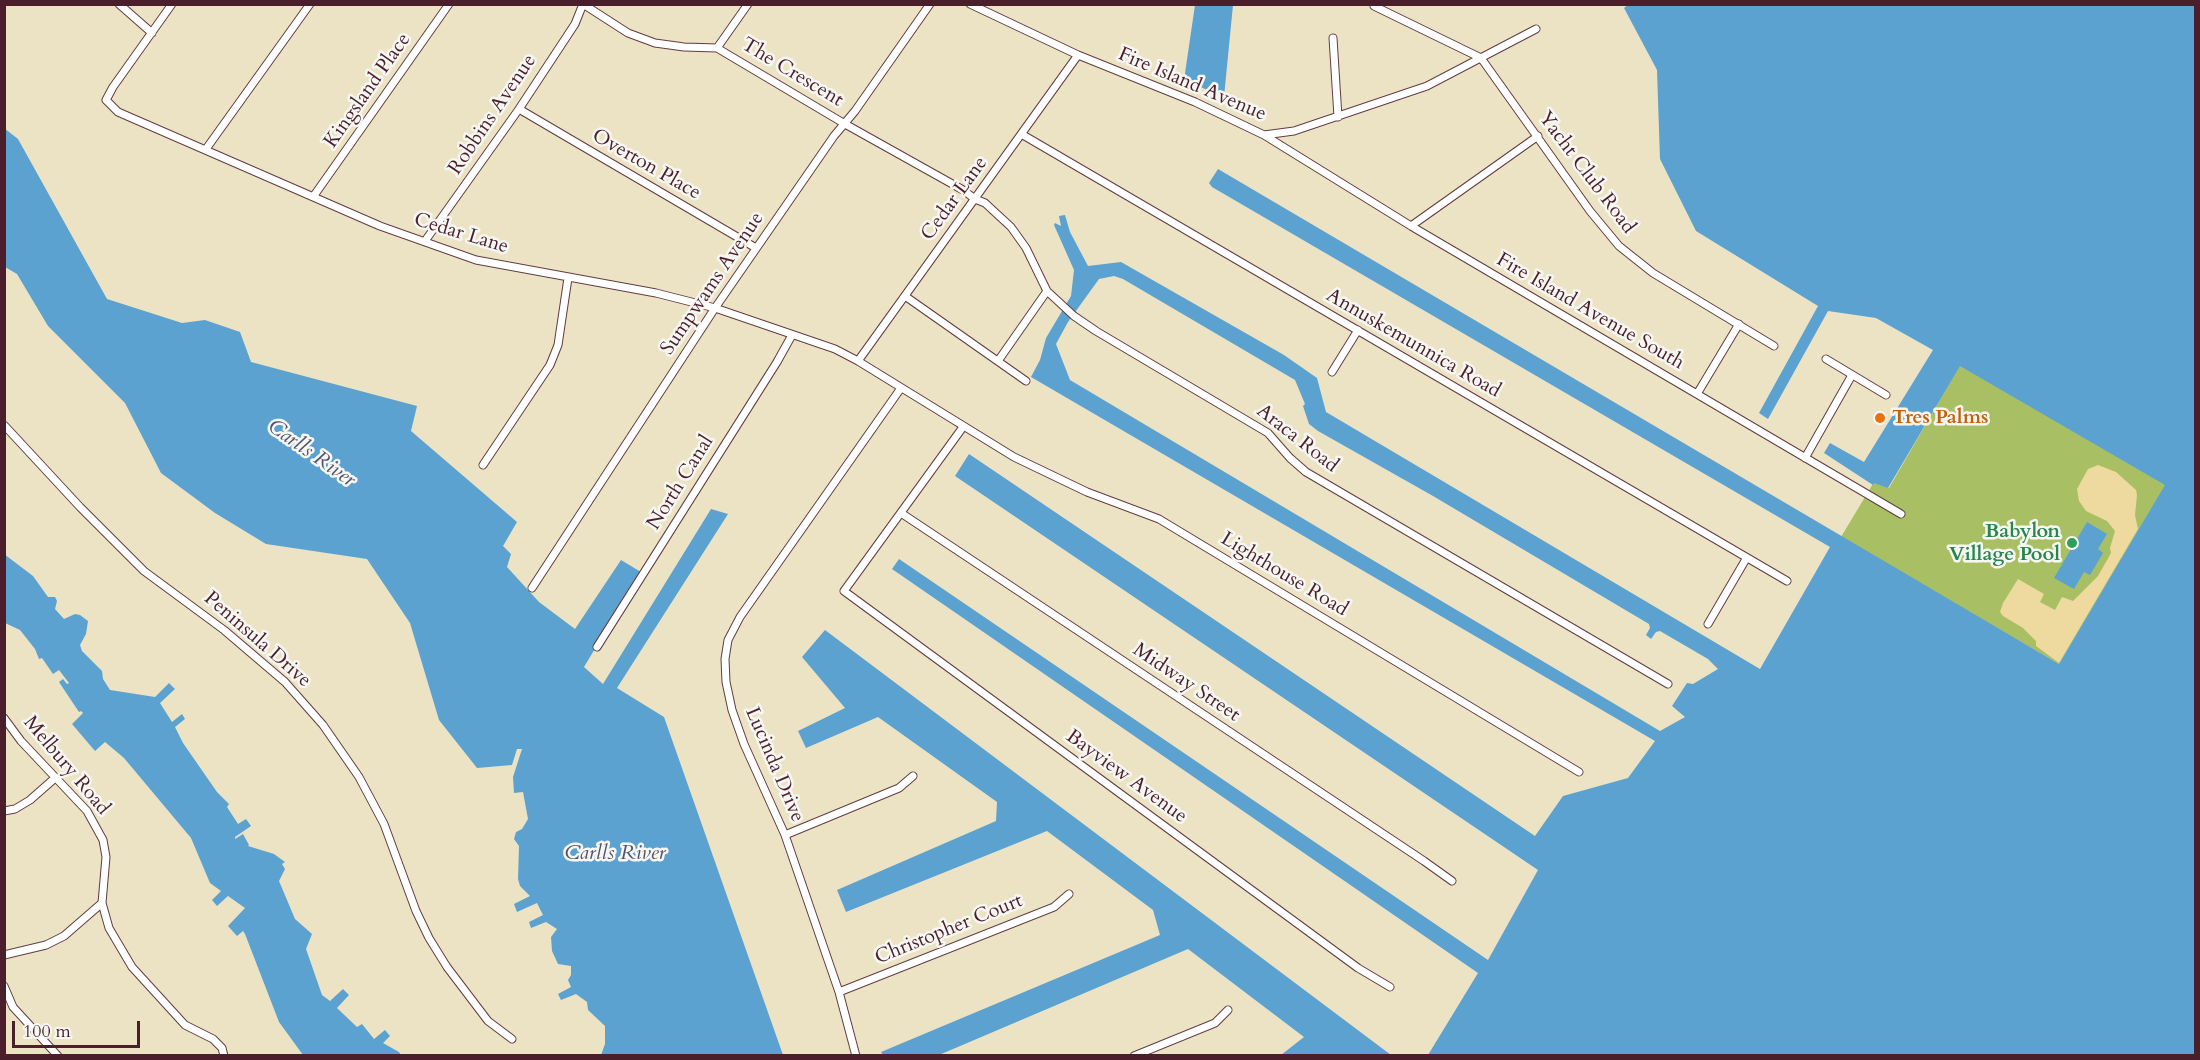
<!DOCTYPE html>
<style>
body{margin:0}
#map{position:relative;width:2200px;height:1060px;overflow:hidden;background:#ece3c5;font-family:Cardo,serif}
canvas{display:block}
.frame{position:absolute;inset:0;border:6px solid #4a1f2b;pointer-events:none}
.scale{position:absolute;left:12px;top:1021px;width:128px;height:27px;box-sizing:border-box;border:3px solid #4a1f2b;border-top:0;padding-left:8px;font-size:18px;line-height:21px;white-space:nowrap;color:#4a1f2b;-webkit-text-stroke:4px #f6f6f2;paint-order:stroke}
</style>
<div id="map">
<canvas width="2200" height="1060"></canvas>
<div class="frame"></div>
<div class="scale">100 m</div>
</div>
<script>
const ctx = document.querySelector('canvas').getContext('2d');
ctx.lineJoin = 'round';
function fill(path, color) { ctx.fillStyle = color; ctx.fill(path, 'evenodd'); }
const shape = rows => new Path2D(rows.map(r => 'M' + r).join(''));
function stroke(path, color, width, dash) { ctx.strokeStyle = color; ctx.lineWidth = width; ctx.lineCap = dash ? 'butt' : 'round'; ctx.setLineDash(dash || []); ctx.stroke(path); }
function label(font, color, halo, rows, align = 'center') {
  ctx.font = font + ' Cardo,serif'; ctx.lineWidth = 5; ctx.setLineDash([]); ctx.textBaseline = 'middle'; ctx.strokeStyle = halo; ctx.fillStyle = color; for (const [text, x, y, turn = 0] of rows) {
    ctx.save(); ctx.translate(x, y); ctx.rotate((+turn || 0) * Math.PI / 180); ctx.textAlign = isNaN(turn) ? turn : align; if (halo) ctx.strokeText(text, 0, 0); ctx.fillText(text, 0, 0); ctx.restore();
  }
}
fill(shape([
 [1960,365,2166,485,2059,664,1841,537,1874,482,1889,488]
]), '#a8bf64');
fill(shape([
 [2098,465,2116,472,2136,490,2137,495,2135,515,2138,529,2059,663,2036,646,2036,641,2023,628,2003,616,2000,612,2003,603,2018,579,2044,594,2040,602,2055,610,2062,597,2073,601,2098,576,2111,553,2110,548,2115,531,2107,521,2086,511,2079,501,2077,489,2088,469]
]), '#eeda9e');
fill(shape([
 [1629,4,2195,5,2195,1055,1428,1055,1478,973,892,569,899,559,1488,960,1538,870,955,476,969,454,1535,836,1563,796,1628,778,1655,741,1031,377,1040,360,1046,338,1071,296,1074,270,1054,225,1055,223,1061,226,1059,216,1065,215,1070,232,1088,266,1121,262,1284,355,1317,378,1326,412,1760,669,1830,547,1212,187,1209,183,1218,169,2059,664,2165,485,1960,366,1888,488,1874,483,1873,485,1824,453,1830,443,1864,462,1933,350,1876,318,1828,311,1768,419,1759,413,1818,306,1696,231,1660,159,1657,70,1624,8],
 [1114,276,1123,279,1295,380,1305,404,1303,406,1309,424,1318,431,1433,496,1649,624,1650,628,1646,635,1651,639,1656,632,1660,631,1708,659,1718,669,1693,684,1687,683,1672,706,1685,717,1660,731,1070,380,1056,344,1068,322,1099,279],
 [1195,5,1233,5,1224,97,1184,80],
 [4,128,18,139,107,299,182,323,205,320,240,332,251,362,417,406,411,431,517,522,503,546,511,554,507,567,539,602,575,629,621,560,641,572,584,667,603,684,711,509,728,514,617,688,664,717,783,1055,601,1055,605,1044,605,1026,588,1010,587,1002,576,994,561,1000,558,994,571,987,568,980,571,975,571,966,558,964,552,951,551,937,557,929,546,922,531,928,529,922,543,915,537,903,517,912,514,904,530,896,520,886,518,879,519,846,514,839,516,832,522,829,528,819,523,792,514,793,513,777,522,749,517,749,512,765,477,768,439,720,410,623,367,559,266,544,215,513,161,473,125,403,48,326,17,274,5,267],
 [2087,522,2107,534,2098,549,2103,553,2090,575,2084,572,2074,589,2054,578],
 [4,554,33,576,48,597,55,597,57,601,55,609,64,619,75,614,80,615,88,621,86,634,80,645,82,651,102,671,103,679,110,690,155,697,169,683,175,689,160,703,172,722,182,714,185,719,175,727,183,743,217,792,229,804,227,807,238,824,246,819,251,826,235,837,235,839,243,834,249,845,248,846,274,854,285,862,282,864,285,869,279,881,295,919,312,934,306,949,322,995,330,1001,343,989,349,995,337,1008,357,1027,362,1024,374,1039,385,1030,390,1036,383,1043,399,1052,401,1055,303,1055,279,1022,245,934,243,931,237,936,228,926,245,908,228,896,217,906,212,900,221,891,210,883,191,838,124,758,105,742,95,751,72,724,83,713,81,711,79,712,59,682,63,679,67,684,69,683,59,670,53,674,42,658,39,659,35,649,20,630,5,623],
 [825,630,1391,1055,1281,1055,1304,1037,1188,949,939,1055,883,1055,881,1052,1160,935,1153,910,1047,831,846,912,837,890,996,821,997,802,878,717,806,748,798,731,845,708,802,657]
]), '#5ba2d1');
const street = shape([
 [119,4,152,33],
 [172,4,113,87,106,100,118,112,380,226,476,260,656,293,715,308,835,349,858,361,1014,457,1087,492,1159,519,1579,772],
 [583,4,628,33,655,43,684,47,717,48,845,124,963,190,975,199,985,203,1011,227,1026,248,1047,291,1074,316,1096,331,1268,433,1290,458,1306,472,1668,684],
 [970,4,1078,55,1195,102,1264,135,1294,131,1427,86,1536,29],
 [1374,6,1481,58,1590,211,1619,246,1653,273,1774,346],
 [1333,38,1338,117],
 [717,48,748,4],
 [519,109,756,248],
 [1023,135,1787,581],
 [1264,135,1411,226,1901,514],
 [206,149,310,4],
 [313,197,449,4],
 [1411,226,1538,136],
 [425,241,519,109,575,24,583,4],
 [905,296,1026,381],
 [1826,359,1886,395],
 [858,361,1078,55],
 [998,361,1047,291],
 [1332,372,1358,330],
 [1697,394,1739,324],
 [4,425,80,507,144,571,224,630,285,682,323,725,359,777,384,824,416,911,429,938,447,967,488,1021,512,1039],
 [963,427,844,591,1358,968,1390,987],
 [1805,458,1852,375],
 [483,465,550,365,558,345,568,278],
 [901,513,1424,861,1452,881],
 [532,588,715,308,834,136,855,111,930,4],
 [1708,624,1746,559],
 [597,647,777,362,792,335],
 [4,718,21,741,87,811,103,840,106,857,102,903,64,936,46,945,4,955],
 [4,811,15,809,30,800,55,778],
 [785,835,899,788,913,776],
 [102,903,109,928,132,967,185,1025,213,1039,222,1048,224,1056],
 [4,986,13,1007,58,1056],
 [839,992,1054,907,1069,894],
 [856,1056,839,992,785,835,744,744,732,710,726,682,725,659,728,640,740,617,901,388],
 [1134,1056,1215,1023,1228,1010]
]);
stroke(street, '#623c42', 9);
stroke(street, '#fff', 7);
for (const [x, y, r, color] of [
 [1880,418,6,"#e8710a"],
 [2072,543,6,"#2e9e5b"]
]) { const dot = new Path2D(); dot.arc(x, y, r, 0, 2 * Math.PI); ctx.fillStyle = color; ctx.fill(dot); stroke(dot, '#f6f6f2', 2); }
label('20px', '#4a1f2b', '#f6f6f2', [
 ["The Crescent",792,73,31],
 ["Fire Island Avenue",1192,85,23],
 ["Kingsland Place",368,91,-55],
 ["Robbins Avenue",493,115,-56],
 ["Overton Place",646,165,30],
 ["Yacht Club Road",1586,173,53],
 ["Cedar Lane",955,199,-54],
 ["Cedar Lane",461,234,17],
 ["Sumpwams Avenue",713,284,-56],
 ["Fire Island Avenue South",1590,312,30],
 ["Annuskemunnica Road",1413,344,30],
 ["Araca Road",1297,439,38],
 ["North Canal",681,483,-58],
 ["Lighthouse Road",1284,575,31],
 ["Peninsula Drive",257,640,41],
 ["Midway Street",1186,683,34],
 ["Lucinda Drive",774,765,67],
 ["Melbury Road",66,766,50],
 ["Bayview Avenue",1126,777,36],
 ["Christopher Court",949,930,-22]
]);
label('bold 20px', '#c56008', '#f6f6f2', [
 ["Tres Palms",1892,418]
], 'left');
label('bold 20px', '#27864d', '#f6f6f2', [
 ["Babylon",2060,532],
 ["Village Pool",2060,555]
], 'right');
label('italic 21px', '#51536d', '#f6f6f2', [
 ["Carlls River",311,454,35],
 ["Carlls River",615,854]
]);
</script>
